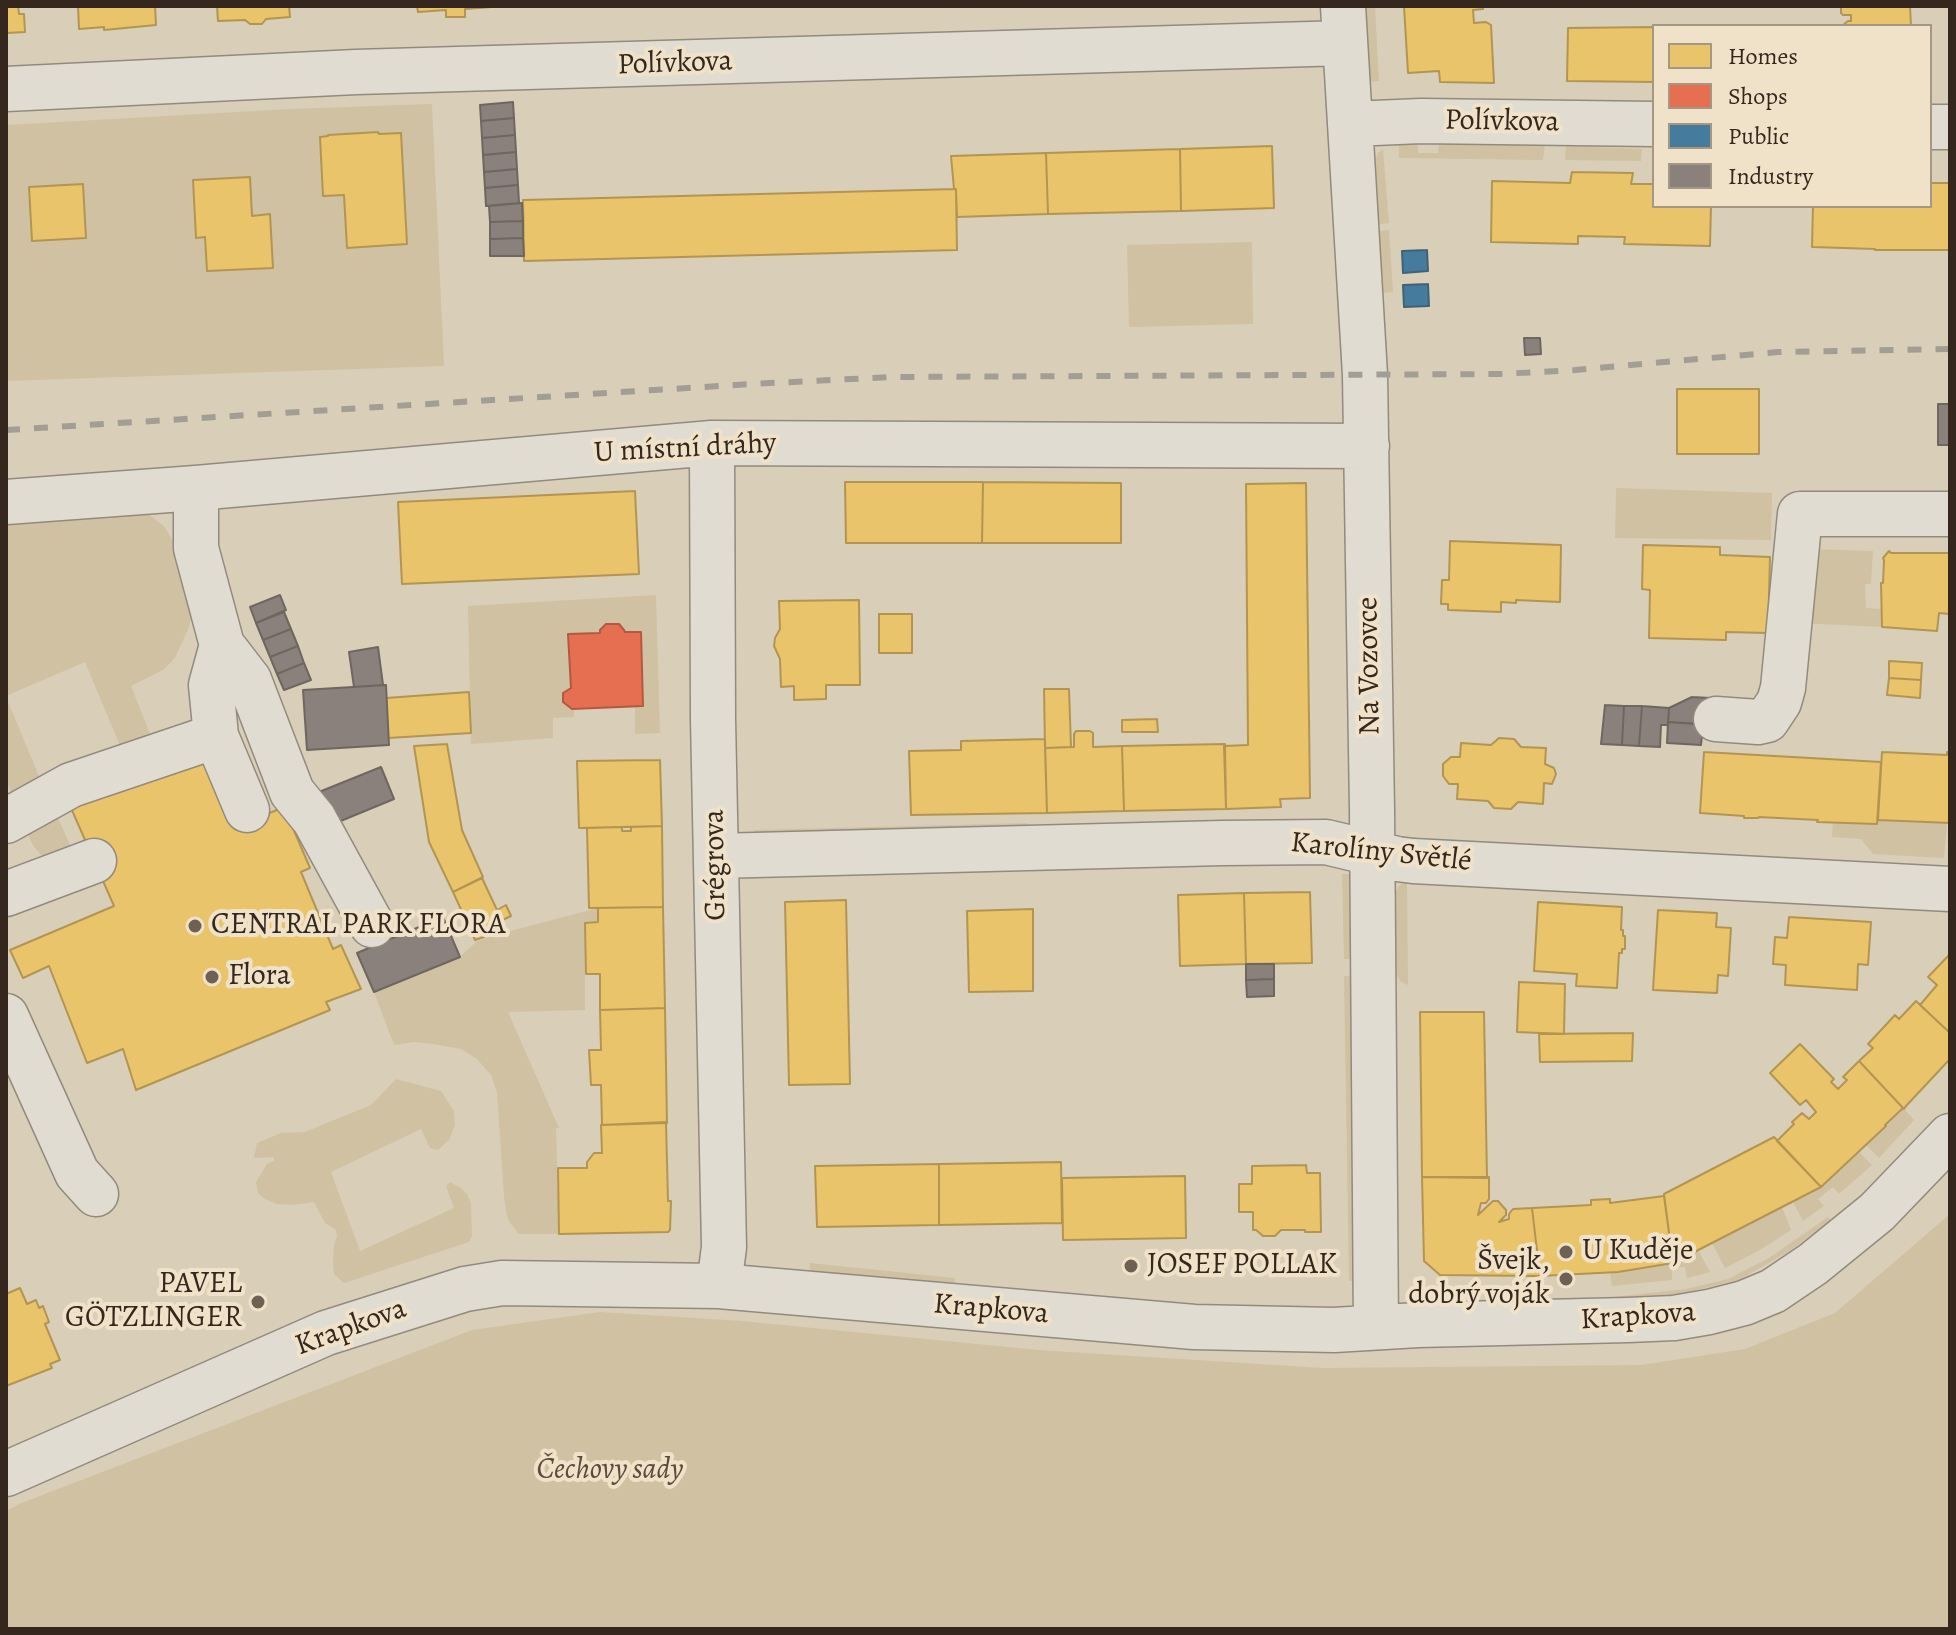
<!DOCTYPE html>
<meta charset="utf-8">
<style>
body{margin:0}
#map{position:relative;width:1956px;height:1635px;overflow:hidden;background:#d9ceb8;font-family:Alegreya,serif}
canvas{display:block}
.frame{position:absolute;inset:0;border:8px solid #35271e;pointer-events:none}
.legend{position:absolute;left:1652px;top:24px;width:280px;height:184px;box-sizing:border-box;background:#efe2c8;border:2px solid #a59784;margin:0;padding:10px 14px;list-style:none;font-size:24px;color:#35271e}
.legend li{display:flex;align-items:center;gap:16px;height:40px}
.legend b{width:40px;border:2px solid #a59784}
</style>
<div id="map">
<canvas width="1956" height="1635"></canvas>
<div class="frame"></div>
<ul class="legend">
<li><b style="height:22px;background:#e9c46a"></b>Homes</li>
<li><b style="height:22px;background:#e76f51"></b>Shops</li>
<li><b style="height:22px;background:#457b9d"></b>Public</li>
<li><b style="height:22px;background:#8a817c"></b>Industry</li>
</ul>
</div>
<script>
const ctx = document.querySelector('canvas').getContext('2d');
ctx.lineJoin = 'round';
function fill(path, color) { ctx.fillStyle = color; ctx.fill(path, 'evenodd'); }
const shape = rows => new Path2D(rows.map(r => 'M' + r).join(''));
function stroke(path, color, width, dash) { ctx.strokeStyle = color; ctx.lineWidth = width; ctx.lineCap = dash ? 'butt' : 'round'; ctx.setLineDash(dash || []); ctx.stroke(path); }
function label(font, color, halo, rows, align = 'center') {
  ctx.font = font + ' Alegreya,serif'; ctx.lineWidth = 8; ctx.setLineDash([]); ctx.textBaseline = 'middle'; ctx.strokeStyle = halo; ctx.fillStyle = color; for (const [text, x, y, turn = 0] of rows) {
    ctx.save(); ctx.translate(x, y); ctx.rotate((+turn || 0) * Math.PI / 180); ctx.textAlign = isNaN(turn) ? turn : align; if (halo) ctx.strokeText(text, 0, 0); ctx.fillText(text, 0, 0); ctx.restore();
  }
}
fill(shape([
 [1363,6,1375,6,1379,81,1367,82],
 [432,104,444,366,6,381,6,125,290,109],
 [1418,143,1418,153,1438,153,1439,143,1545,145,1543,160,1399,158,1399,144],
 [1566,146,1642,149,1641,161,1565,160],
 [1383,149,1389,223,1377,225,1374,163,1378,153],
 [1389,230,1393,292,1382,293,1377,231],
 [1252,242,1253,324,1129,327,1127,245],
 [1616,488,1772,493,1771,540,1615,538],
 [137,506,164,526,177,548,192,616,189,627,175,658,163,670,131,686,156,749,126,760,85,662,6,696,6,508],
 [1809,549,1873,551,1871,584,1865,584,1866,608,1882,609,1882,627,1797,623],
 [656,595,660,733,635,734,635,707,643,706,624,629,619,624,606,624,600,630,600,633,568,634,571,688,563,693,563,702,571,709,574,709,574,717,553,718,553,738,471,744,468,606],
 [6,697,46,793,17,805,6,781],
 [57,816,75,856,54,861,41,855,34,847,29,837,29,830],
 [1878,820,1947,822,1944,858,1873,854,1861,839,1832,837,1833,821,1877,824],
 [1027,823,1026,836,754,841,754,830],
 [1342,874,1352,874,1357,959,1344,959],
 [1407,880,1408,985,1401,982,1394,970,1395,894,1398,887],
 [598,908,598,922,585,923,585,1010,508,1012,559,1128,556,1128,559,1234,519,1234,510,1223,507,1216,504,1197,497,1092,491,1075,477,1059,461,1049,433,1044,414,1042,394,1045,374,992,460,957,476,942,491,936],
 [1344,976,1357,976,1360,1281,1349,1281],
 [396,1079,441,1091,454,1111,455,1125,449,1140,438,1150,430,1148,421,1129,331,1172,360,1251,454,1208,446,1186,450,1182,461,1188,467,1194,471,1203,472,1236,469,1242,344,1283,334,1274,333,1263,334,1245,337,1236,336,1230,325,1223,314,1202,293,1205,276,1204,265,1199,258,1193,256,1182,267,1164,274,1161,274,1157,254,1158,257,1143,281,1133,305,1132,371,1105],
 [1903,1108,1914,1120,1879,1158,1866,1145],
 [1859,1152,1872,1165,1839,1194,1833,1187,1818,1199,1824,1206,1803,1221,1793,1202,1821,1187],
 [1782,1207,1791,1230,1760,1250,1725,1268,1712,1243],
 [1950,1214,1950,1629,6,1629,6,1511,19,1504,472,1330,600,1312,742,1321,1038,1350,1323,1368,1641,1365,1745,1349,1835,1313],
 [1828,1217,1831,1220,1791,1250,1739,1280,1680,1294,1613,1300,1613,1297,1686,1289,1728,1279,1769,1258],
 [1698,1250,1710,1272,1687,1278,1685,1267,1672,1268,1672,1280,1612,1286,1610,1273,1673,1263],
 [810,1263,955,1278,954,1299,809,1274]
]), '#d0c1a3');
const homes = shape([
 [6,6,18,6,19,14,24,14,25,32,6,33,6,6],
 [78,6,155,6,156,25,104,30,104,27,79,29,78,6],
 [217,6,298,6,289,6,290,17,266,19,262,24,250,24,245,20,218,21,217,6],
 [417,6,492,6,492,7,465,9,465,17,446,17,446,10,418,12,417,6],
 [1404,6,1483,6,1483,9,1473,10,1474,23,1486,22,1491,25,1494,83,1440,82,1439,71,1408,73,1404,6],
 [1841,6,1910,6,1911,26,1842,26,1848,21,1851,21,1851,15,1843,15,1841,13,1841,6],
 [1654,27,1654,82,1567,81,1568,28,1654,27],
 [378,132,379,134,401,133,407,244,347,248,344,195,323,196,320,137,328,136,328,135,378,132],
 [1272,146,1274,208,1181,211,1180,149,1272,146],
 [1180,149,1181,211,1048,214,1046,153,1180,149],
 [1046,153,1048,214,957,217,956,189,954,189,951,156,1046,153],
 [1572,172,1633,173,1631,184,1654,184,1654,206,1711,206,1710,246,1624,244,1625,237,1578,236,1578,244,1491,242,1492,181,1570,183,1572,172],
 [250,177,252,216,270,214,273,268,207,271,205,237,196,238,193,180,250,177],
 [1930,183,1950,183,1950,250,1875,250,1875,249,1812,247,1813,206,1930,206,1930,183],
 [83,184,86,238,32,241,29,187,83,184],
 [956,189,957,250,524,261,523,200,956,189],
 [1677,389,1759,389,1759,454,1677,454,1677,389],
 [845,482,983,482,982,543,846,543,845,482],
 [983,482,1121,483,1121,543,982,543,983,482],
 [1306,483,1310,798,1280,799,1281,807,1226,809,1224,746,1248,745,1246,484,1306,483],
 [635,491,639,574,402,584,398,502,635,491],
 [1450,541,1561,545,1560,602,1516,600,1516,603,1501,602,1501,612,1448,610,1448,604,1441,604,1442,580,1449,580,1450,541],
 [1643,545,1720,547,1720,555,1770,557,1768,633,1726,632,1726,640,1649,638,1650,590,1642,589,1643,545],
 [1889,551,1891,553,1950,553,1950,614,1939,613,1937,631,1882,627,1881,583,1883,583,1884,560,1883,558,1889,551],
 [859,600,860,685,826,685,826,699,794,700,794,686,781,687,780,659,774,646,775,638,780,629,779,601,859,600],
 [879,614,912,614,912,653,879,653,879,614],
 [1889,661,1922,663,1921,680,1889,678,1889,661],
 [1889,678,1921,680,1920,698,1887,695,1889,678],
 [1044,689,1069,689,1071,747,1045,748,1044,689],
 [469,692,471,733,388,738,386,698,469,692],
 [1157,719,1158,732,1122,732,1122,720,1157,719],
 [1076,731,1090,731,1093,733,1093,747,1122,746,1124,811,1047,813,1045,748,1074,747,1074,734,1076,731],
 [1499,738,1514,739,1521,747,1546,748,1545,764,1554,768,1556,774,1552,784,1544,783,1543,804,1518,802,1511,809,1494,808,1488,801,1457,799,1458,784,1449,784,1443,776,1443,764,1451,757,1460,757,1461,743,1491,745,1499,738],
 [1045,739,1047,813,911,815,909,751,961,750,961,741,1045,739],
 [447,744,462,830,483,877,453,892,429,842,414,746,447,744],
 [1225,744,1226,809,1124,811,1122,746,1225,744],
 [211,751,241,825,284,807,310,868,301,872,333,949,341,945,361,989,326,1002,330,1010,136,1090,123,1049,87,1063,49,966,23,978,10,950,114,906,71,808,211,751],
 [1704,752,1881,762,1877,824,1817,822,1818,820,1759,817,1758,818,1744,818,1744,816,1700,813,1704,752],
 [1882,752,1947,755,1947,752,1950,752,1950,823,1878,820,1882,752],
 [660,760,662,826,579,828,577,761,660,760],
 [662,826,663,907,589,908,587,828,622,827,622,831,631,831,631,827,662,826],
 [482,878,497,910,506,905,511,916,481,930,484,937,475,940,453,892,482,878],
 [1310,892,1312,963,1246,964,1244,893,1310,892],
 [1244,893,1246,964,1180,966,1178,895,1244,893],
 [846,900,850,1084,789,1085,785,902,846,900],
 [1538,902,1622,907,1621,930,1623,930,1623,936,1625,936,1625,949,1622,949,1622,953,1619,953,1617,988,1576,986,1577,974,1534,971,1538,902],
 [663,907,665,1008,600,1010,600,974,586,974,585,923,598,922,598,908,663,907],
 [1033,909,1033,991,969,992,967,911,1033,909],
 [1658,910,1717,913,1716,927,1731,928,1728,976,1718,975,1717,993,1653,990,1658,910],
 [1789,917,1871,922,1868,965,1858,964,1857,990,1785,985,1786,965,1773,964,1775,937,1787,938,1789,917],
 [1950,954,1950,1033,1920,1005,1937,985,1928,977,1950,954],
 [1519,982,1565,984,1564,1034,1517,1032,1519,982],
 [1916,1001,1950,1033,1950,1059,1906,1106,1904,1109,1859,1061,1873,1048,1868,1044,1895,1015,1899,1019,1916,1001],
 [665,1008,667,1123,602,1125,601,1085,591,1085,589,1050,601,1050,600,1010,665,1008],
 [1420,1012,1484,1012,1487,1178,1422,1177,1420,1012],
 [1633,1033,1632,1061,1540,1062,1539,1034,1633,1033],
 [1800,1044,1834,1079,1831,1082,1838,1089,1847,1080,1843,1077,1859,1061,1903,1108,1885,1125,1886,1126,1821,1187,1777,1141,1794,1124,1792,1122,1802,1113,1809,1119,1816,1112,1806,1100,1800,1105,1770,1073,1800,1044],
 [666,1122,668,1201,671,1201,670,1230,668,1232,559,1234,558,1168,587,1168,587,1162,594,1153,602,1153,601,1125,666,1122],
 [1774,1137,1821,1187,1673,1263,1664,1194,1774,1137],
 [1061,1162,1062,1223,939,1225,939,1164,1061,1162],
 [939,1164,939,1225,817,1227,815,1166,939,1164],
 [1306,1165,1307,1173,1320,1173,1321,1232,1305,1232,1305,1230,1281,1230,1275,1236,1263,1236,1256,1230,1253,1230,1253,1212,1239,1212,1239,1184,1252,1184,1252,1166,1306,1165],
 [1185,1176,1186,1238,1063,1240,1062,1178,1185,1176],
 [1422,1177,1489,1177,1489,1199,1486,1203,1481,1203,1478,1215,1493,1201,1498,1201,1506,1210,1506,1215,1499,1222,1509,1219,1509,1214,1513,1209,1532,1208,1540,1276,1440,1275,1424,1261,1422,1177],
 [1664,1196,1673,1263,1618,1272,1540,1276,1532,1208,1591,1205,1591,1200,1610,1199,1610,1203,1664,1196],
 [20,1288,27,1304,36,1300,39,1308,43,1306,49,1322,45,1324,60,1360,50,1364,52,1368,6,1386,6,1294,20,1288]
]);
fill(homes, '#e9c46a');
stroke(homes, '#b39553', 2);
const shops = shape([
 [606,624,619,624,624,630,625,632,641,632,643,706,572,709,563,702,563,693,571,688,568,634,600,633,600,630,606,624]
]);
fill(shops, '#e76f51');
stroke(shops, '#b25942', 2);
const public = shape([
 [1427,250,1428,271,1403,273,1402,251,1427,250],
 [1428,284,1429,306,1404,307,1403,285,1428,284]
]);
fill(public, '#457b9d');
stroke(public, '#406277', 2);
const industry = shape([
 [513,102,514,118,481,121,480,105,513,102],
 [514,118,515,135,482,138,481,121,514,118],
 [515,135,516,152,483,155,482,138,515,135],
 [516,152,517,169,484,172,483,155,516,152],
 [517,169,518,185,485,188,484,172,517,169],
 [518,185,519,203,486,206,485,188,518,185],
 [522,203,523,221,490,222,489,206,522,203],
 [523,221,523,238,490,239,490,222,523,221],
 [523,238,524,256,490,256,490,239,523,238],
 [1524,338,1540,338,1541,354,1525,355,1524,338],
 [1938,404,1950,404,1950,445,1938,445,1938,404],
 [280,595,286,610,256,623,250,607,280,595],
 [284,612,291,629,263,640,256,623,284,612],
 [291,629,298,646,270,657,263,640,291,629],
 [298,646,304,663,277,674,270,657,298,646],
 [378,647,383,685,354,687,349,652,378,647],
 [304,663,311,680,284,690,277,674,304,663],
 [386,685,389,745,307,750,303,690,386,685],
 [1692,697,1710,698,1708,725,1668,722,1669,708,1692,697],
 [1605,705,1624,706,1622,745,1601,744,1605,705],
 [1624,706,1642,706,1639,746,1622,745,1624,706],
 [1642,706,1669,708,1668,725,1661,725,1660,747,1639,746,1642,706],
 [1668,722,1703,724,1701,745,1667,743,1668,722],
 [381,767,394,799,331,825,319,792,381,767],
 [443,917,460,957,374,992,357,953,443,917],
 [1246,964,1274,964,1274,979,1246,980,1246,964],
 [1274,979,1274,996,1247,997,1246,980,1274,979]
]);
fill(industry, '#8a817c');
stroke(industry, '#706660', 2);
const minor = shape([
 [1343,6,1365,375,1372,810,1376,1327],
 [6,89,356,72,1345,43],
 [1351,124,1421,121,1654,124],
 [1930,127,1950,127],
 [712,443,713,719,724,1247,719,1286],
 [196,488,196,548,222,645,211,685,216,736,247,810],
 [6,502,196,488,712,443,1367,446],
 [222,645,249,680,292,792,314,819,372,925],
 [1716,719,1758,722,1767,720,1779,702,1783,688,1800,514,1950,514],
 [6,821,71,785,216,736],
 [716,856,1222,843,1326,842,1397,859,1413,861,1950,889],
 [6,894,94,861],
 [6,1016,77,1173,96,1194],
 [6,1474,326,1333,465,1289,502,1283,719,1286,1194,1327,1334,1330,1418,1325,1628,1320,1674,1318,1709,1312,1744,1303,1773,1291,1813,1264,1877,1212,1950,1136]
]);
stroke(minor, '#928a7d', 47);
stroke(minor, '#e1dcd1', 44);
stroke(shape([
 [6,430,752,384,891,377,1500,374,1575,370,1778,352,1950,349]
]), '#a39e95', 6, [14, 14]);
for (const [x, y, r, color] of [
 [195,926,8,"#6e6154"],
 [212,977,8,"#6e6154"],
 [1566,1252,8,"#6e6154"],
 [1131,1266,8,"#6e6154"],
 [1566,1279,8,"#6e6154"],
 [258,1302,8,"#6e6154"]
]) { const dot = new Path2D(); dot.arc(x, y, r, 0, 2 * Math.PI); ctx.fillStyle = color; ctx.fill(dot); stroke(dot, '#efe2c8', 3); }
label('30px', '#35271e', '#efe2c8', [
 ["Polívkova",675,64,-2],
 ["Polívkova",1502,122,1],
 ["U místní dráhy",685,449,-3],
 ["Na Vozovce",1370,666,-91],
 ["Karolíny Světlé",1381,853,6],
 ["Grégrova",716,865,-91],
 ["Krapkova",991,1310,5],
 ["Krapkova",1638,1317,-4],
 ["Krapkova",351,1328,-20]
]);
label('30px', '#35271e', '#efe2c8', [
 ["CENTRAL PARK FLORA",211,926],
 ["Flora",228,977],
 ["U Kuděje",1582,1252],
 ["Švejk,",1550,1262,"right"],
 ["dobrý voják",1550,1296,"right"],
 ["JOSEF POLLAK",1147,1266],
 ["PAVEL",242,1285,"right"],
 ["GÖTZLINGER",242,1319,"right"]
], 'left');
label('italic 30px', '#5a4b3b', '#efe2c8', [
 ["Čechovy sady",610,1471]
]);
</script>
